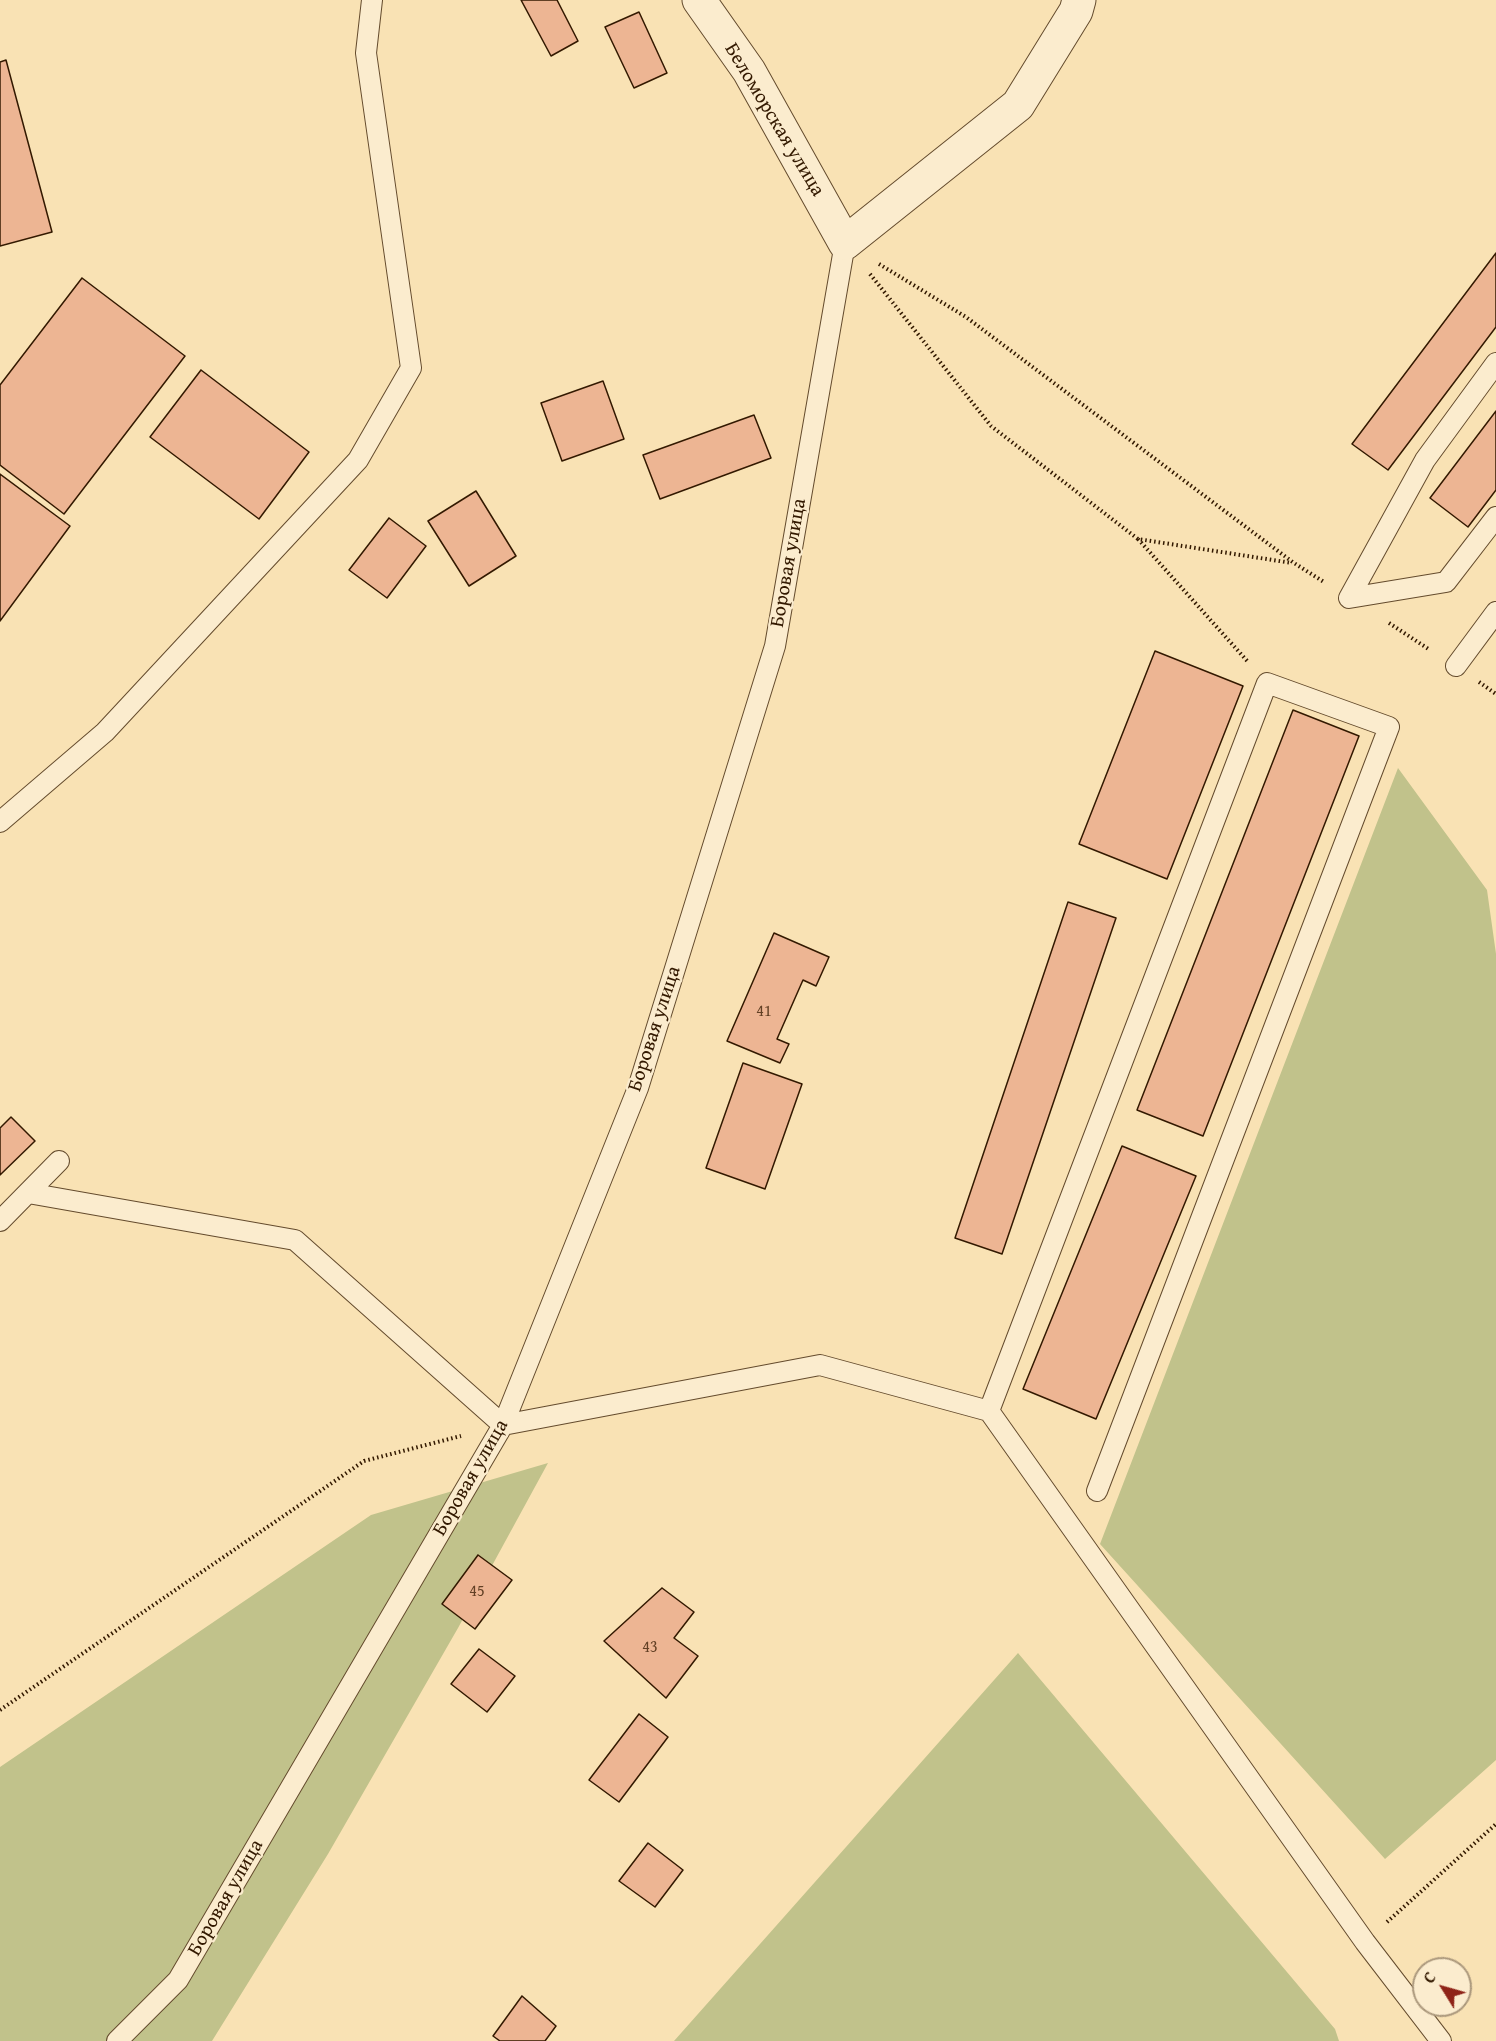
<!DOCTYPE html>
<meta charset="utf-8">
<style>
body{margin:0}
#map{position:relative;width:1496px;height:2041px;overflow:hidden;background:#f9e2b4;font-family:"Gentium Book Plus",serif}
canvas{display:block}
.north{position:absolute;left:1412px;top:1957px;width:60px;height:60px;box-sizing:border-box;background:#fbecce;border:2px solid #ab987c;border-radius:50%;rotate:307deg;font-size:16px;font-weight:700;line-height:24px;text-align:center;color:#331900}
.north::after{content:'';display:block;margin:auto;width:21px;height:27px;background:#8f2418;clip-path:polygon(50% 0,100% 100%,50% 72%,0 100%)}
</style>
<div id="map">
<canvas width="1496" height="2041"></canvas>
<div class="north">С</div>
</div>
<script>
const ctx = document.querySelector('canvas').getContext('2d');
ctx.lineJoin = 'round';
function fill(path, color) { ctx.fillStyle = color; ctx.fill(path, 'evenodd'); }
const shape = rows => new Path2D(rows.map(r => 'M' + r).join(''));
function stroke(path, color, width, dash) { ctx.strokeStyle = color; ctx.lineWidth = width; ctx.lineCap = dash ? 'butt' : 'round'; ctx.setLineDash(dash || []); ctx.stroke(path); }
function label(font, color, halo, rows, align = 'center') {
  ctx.font = font + ' "Gentium Book Plus",serif'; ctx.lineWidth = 4.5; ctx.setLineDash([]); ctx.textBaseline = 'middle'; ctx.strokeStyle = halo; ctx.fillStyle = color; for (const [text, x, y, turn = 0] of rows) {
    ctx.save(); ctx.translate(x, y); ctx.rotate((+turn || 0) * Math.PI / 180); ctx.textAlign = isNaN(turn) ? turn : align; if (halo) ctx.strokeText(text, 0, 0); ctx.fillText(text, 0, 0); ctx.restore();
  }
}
fill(shape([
 [1398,768,1487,890,1496,954,1496,1760,1385,1859,1100,1544],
 [548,1463,458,1628,328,1854,212,2041,0,2041,0,1767,371,1515],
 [1018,1653,1335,2029,1339,2041,674,2041]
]), '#c1c28b');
const building = shape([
 [521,0,557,0,578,41,551,56,521,0],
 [639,12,667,73,634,88,605,27,639,12],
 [6,60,52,232,0,246,0,62,6,60],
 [1496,253,1496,327,1388,470,1352,444,1496,253],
 [82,278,185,356,64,514,0,465,0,385,82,278],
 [201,370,309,452,259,519,150,437,201,370],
 [603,381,624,439,562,461,541,403,603,381],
 [1496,411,1496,490,1468,527,1430,498,1496,411],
 [754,415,771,458,660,499,643,455,754,415],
 [0,474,70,526,0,621,0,474],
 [476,491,516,556,469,586,428,521,476,491],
 [389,518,426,546,387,598,349,570,389,518],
 [1155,651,1243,686,1167,879,1079,844,1155,651],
 [1293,710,1359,736,1203,1136,1137,1110,1293,710],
 [1068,902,1116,918,1002,1254,955,1238,1068,902],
 [774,933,829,957,816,986,803,980,777,1039,789,1044,780,1063,727,1041,774,933],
 [743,1063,802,1084,765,1189,706,1168,743,1063],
 [11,1117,35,1141,0,1175,0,1128,11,1117],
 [1122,1146,1196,1176,1096,1419,1023,1389,1122,1146],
 [478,1555,512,1580,475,1629,442,1604,478,1555],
 [662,1588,694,1612,674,1638,698,1656,666,1698,604,1641,662,1588],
 [479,1649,515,1676,487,1712,451,1684,479,1649],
 [639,1714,668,1737,619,1802,589,1780,639,1714],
 [648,1843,683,1870,655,1907,619,1881,648,1843],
 [522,1996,556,2026,545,2041,500,2041,493,2036,522,1996]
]);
fill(building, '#edb593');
stroke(building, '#331900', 1.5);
const service = shape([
 [1496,363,1425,460,1349,598,1446,582,1496,517],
 [1456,666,1496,612],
 [0,822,105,732,358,460,411,368,366,53,372,0],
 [28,1193,295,1240,503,1425,820,1365,989,1411,1365,1942,1441,2041],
 [0,1221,59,1161],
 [989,1411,1267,683,1389,727,1097,1491],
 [117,2041,178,1980,503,1425,638,1088,775,646,845,243]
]);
const minor = shape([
 [699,0,749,71,845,243,1018,105,1076,11,1079,0]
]);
stroke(service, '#644b2d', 22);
stroke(minor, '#644b2d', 35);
stroke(shape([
 [879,264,966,317,1294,563,1324,582],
 [870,274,991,426,1138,539,1292,563],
 [1138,539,1249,663],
 [1389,623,1430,650],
 [1479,682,1496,694],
 [0,1710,364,1461,461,1436],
 [1387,1922,1496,1824]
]), '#331900', 4, [1.5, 3]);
stroke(service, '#fbecce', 20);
stroke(minor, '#fbecce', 33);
label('16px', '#624025', null, [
 ["41",764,1012],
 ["45",477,1592],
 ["43",650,1648]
]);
label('20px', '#331900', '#fbecce', [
 ["Беломорская улица",774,120,59],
 ["Боровая улица",789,563,-80],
 ["Боровая улица",655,1029,-72],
 ["Боровая улица",471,1478,-60],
 ["Боровая улица",226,1898,-60]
]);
</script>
